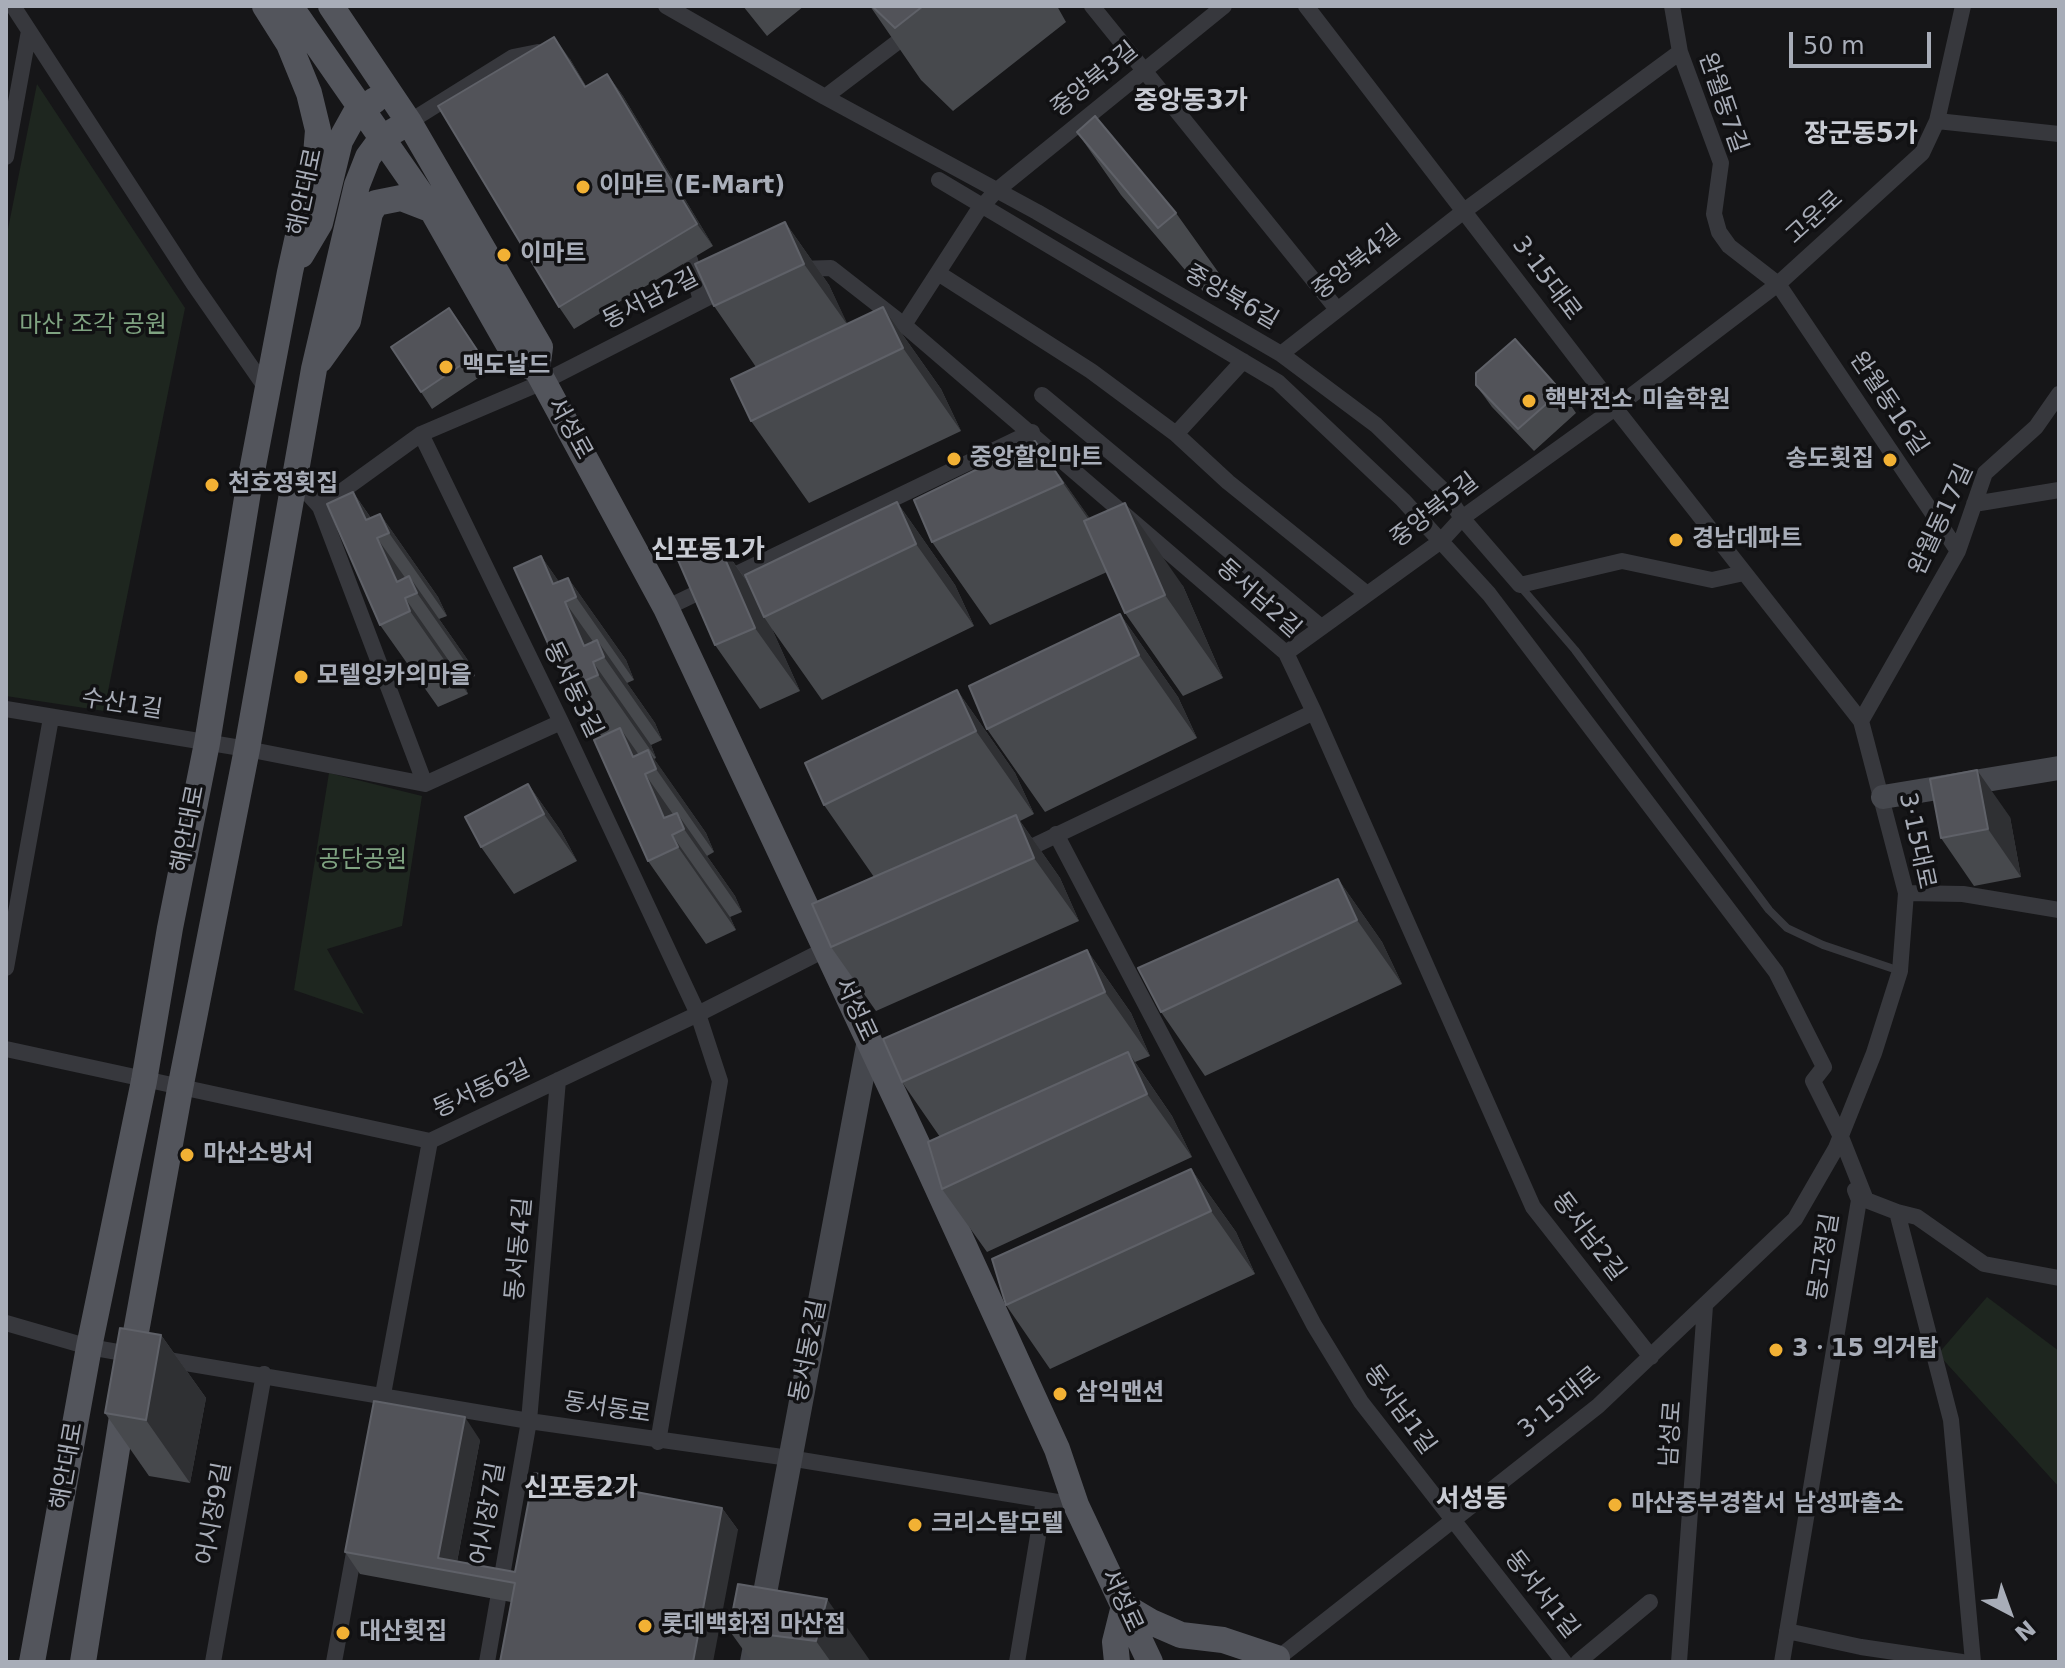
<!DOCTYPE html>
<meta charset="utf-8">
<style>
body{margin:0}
#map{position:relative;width:2065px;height:1668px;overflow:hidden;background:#161618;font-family:"DejaVu Sans",sans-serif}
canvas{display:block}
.frame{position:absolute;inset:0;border:8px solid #a8adb8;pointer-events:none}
.north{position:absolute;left:1969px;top:1572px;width:80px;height:80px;-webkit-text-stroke:6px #111113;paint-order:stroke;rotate:139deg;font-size:22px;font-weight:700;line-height:32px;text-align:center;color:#a8adb8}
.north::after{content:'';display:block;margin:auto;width:28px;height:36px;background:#a8adb8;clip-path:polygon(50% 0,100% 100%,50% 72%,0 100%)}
.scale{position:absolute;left:1789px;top:32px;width:142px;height:36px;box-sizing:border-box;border:4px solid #a8adb8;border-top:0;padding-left:10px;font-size:24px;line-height:28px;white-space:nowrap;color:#a8adb8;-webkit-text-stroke:6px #111113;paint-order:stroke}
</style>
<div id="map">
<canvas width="2065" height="1668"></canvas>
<div class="frame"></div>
<div class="north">N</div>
<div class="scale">50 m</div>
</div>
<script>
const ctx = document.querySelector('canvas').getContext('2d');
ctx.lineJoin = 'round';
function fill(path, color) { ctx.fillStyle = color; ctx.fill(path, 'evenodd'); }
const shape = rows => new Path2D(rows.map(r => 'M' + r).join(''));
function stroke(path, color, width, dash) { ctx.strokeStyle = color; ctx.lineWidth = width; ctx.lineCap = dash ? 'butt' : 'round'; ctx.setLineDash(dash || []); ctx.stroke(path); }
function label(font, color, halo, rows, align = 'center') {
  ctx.font = font + ' "DejaVu Sans","Noto Sans KR",sans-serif'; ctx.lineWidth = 7; ctx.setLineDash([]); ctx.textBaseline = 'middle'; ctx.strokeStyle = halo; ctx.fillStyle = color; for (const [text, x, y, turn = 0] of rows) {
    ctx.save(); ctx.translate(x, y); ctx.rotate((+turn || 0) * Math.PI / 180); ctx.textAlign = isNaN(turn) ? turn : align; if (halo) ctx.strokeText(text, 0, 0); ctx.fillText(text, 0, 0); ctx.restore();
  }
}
fill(shape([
 [37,84,185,308,104,711,6,696,6,239],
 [329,773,422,796,402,926,327,949,364,1014,294,990],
 [1987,1297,2059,1351,2059,1487,1938,1354]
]), '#1e261f');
stroke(shape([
 [1520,586,1575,650,1769,910,1787,928,1823,945,1900,971]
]), '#37383d', 8);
stroke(shape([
 [13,6,193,283,268,391],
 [666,6,825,97,1037,212,1281,354,1376,425,1444,491,1462,518,1520,585,1622,561,1712,580,1744,573],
 [1092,6,1336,308],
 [1672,6,1680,52,1721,163,1714,214,1719,232,1729,246,1778,284,1958,551],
 [825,97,945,6],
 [1937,121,2059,134],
 [409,122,513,57,538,52,544,54],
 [6,157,29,31],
 [939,180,1278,382,1403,500,1489,594,1776,972,1824,1067,1813,1081,1841,1137,1866,1200,1897,1212,1951,1420,1973,1662],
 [690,260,701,301],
 [798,269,831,268,904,325,1286,653,1314,712,1533,1207,1651,1357],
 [938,273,1091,371,1176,434,1243,361],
 [904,325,977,212,996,191,1224,6],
 [1281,354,1464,211,1680,52],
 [1042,395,1321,627],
 [421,434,561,722,698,1014,720,1081,658,1442],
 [1176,434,1228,482,1367,594],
 [295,479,320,507,425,784],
 [1974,504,2059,490],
 [320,507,421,434,543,382,727,288],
 [666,608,1032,432],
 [1286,653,1441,541,1462,518,1615,408,1778,284,1922,153,1937,121,1963,6],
 [6,709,247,749,425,784,561,722],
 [1861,721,1958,551,1985,473,2036,427,2059,394],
 [1056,834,1314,1325,1361,1402,1564,1662],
 [1019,853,1314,712],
 [1906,893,1963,894,2059,910],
 [6,968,51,718],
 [6,1049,430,1141,698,1014,834,945],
 [1897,1212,1917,1217,1984,1264,2059,1278],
 [6,1323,89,1347,135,1355],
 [162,1359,529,1421,789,1458,1076,1505],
 [381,1405,430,1141],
 [1787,1631,1861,1647,1962,1662],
 [213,1662,264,1374],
 [334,1662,356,1542],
 [487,1662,529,1421,558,1080],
 [1017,1662,1044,1500],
 [1273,1662,1598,1406,1795,1219,1836,1148,1874,1053,1900,971,1906,893,1861,721,1615,408,1306,6],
 [1578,1662,1650,1602],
 [1679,1662,1705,1306],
 [1782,1662,1859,1200,1855,1190]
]), '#37383d', 16);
stroke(shape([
 [1883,797,2059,768],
 [752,1662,869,1040]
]), '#45474d', 24);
stroke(shape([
 [290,6,432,210,518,361,537,370],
 [331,6,409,122,540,347,537,370,666,608,928,1167,1057,1449,1076,1505,1150,1662],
 [301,255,320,223,340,141,355,114,375,100],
 [320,360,348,321,370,213,376,203,401,198,432,210],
 [32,1662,89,1347,144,1081,170,928,207,743,248,492,290,272,316,155,318,130,309,93,289,44,265,6],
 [83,1662,132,1354,180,1089,247,749,314,369,357,185,368,157,382,138,409,122],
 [1117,1662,1115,1642,1124,1606,1151,1622,1181,1635,1223,1640,1277,1658,1275,1662]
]), '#53555c', 26);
fill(shape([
 [743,6,804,6,767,36],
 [870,6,1057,6,1066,22,953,111,921,80],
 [570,59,586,86,607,74,623,96,713,246,574,329,559,307],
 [1077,132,1176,213,1221,276,1203,291,1121,195],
 [785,222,829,285,847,324,883,307,941,389,961,431,809,503,751,421,756,367,714,306],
 [449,308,490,370,432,409,421,392],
 [1476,385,1561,391,1576,413,1534,451,1492,407],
 [1035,441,1090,519,1183,586,1223,678,1183,696,1125,613,1107,572,990,625,932,542],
 [353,492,371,518,380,514,438,597,447,616,439,619,467,659,475,676,463,681,468,694,438,707,380,625],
 [897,502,955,585,974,626,822,700,772,629,800,691,760,709,715,645,715,536,751,587],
 [541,556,559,582,568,578,626,660,634,680,627,683,655,723,662,740,651,745,656,758,654,759,706,833,714,852,707,856,735,896,742,912,730,917,736,930,706,944,648,861,602,737,568,688],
 [1120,614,1178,697,1197,738,1045,812,987,729],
 [957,690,1015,773,1034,814,1020,821,1060,878,1079,921,876,1011,831,947,874,877,824,805],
 [528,784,561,831,577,861,514,894,481,847],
 [2010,817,2021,877,1974,886,1941,838],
 [1338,879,1382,942,1402,984,1205,1076,1161,1012],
 [1087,950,1131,1013,1150,1056,1135,1062,1172,1116,1192,1157,987,1252,942,1189,940,1137,902,1082],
 [1191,1169,1236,1232,1255,1274,1050,1369,1006,1305],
 [161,1335,206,1398,190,1483,149,1476,105,1413],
 [480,1440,457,1562,515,1572,722,1508,738,1530,511,1602,360,1574,345,1552],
 [738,1584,871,1662,752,1662,729,1630]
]), '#47494d');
fill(shape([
 [554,37,570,59,600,110,585,87],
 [607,74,623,96,713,246,697,224],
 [785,222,829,285,849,327,804,264],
 [883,307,941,389,961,431,903,348],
 [1035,441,1093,523,1121,566,1063,483],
 [353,492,383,536,366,520],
 [897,502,955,585,974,626,916,544],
 [1125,503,1183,586,1223,678,1165,595],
 [380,514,438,597,447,616,389,533],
 [715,536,759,599,764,617,772,629,800,691,755,628],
 [377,538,416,593,397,582],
 [541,556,571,599,553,584],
 [409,576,467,659,475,676,417,593],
 [568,578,626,660,634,680,576,597],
 [405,598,463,681,468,694,410,611],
 [565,602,604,657,584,646],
 [1120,614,1178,697,1197,738,1139,655],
 [597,640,655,723,662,740,604,657],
 [593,662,651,745,656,758,598,675],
 [957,690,1015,773,1034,814,976,731],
 [620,728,651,772,633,757],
 [648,750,706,833,714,852,656,769],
 [1977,770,2010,817,2021,877,1988,829],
 [645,774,684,830,664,818],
 [528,784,561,831,577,861,544,814],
 [677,813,735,896,742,912,684,829],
 [1016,815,1060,878,1079,921,1034,858],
 [672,835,730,917,736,930,678,847],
 [1338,879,1382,942,1402,984,1357,920],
 [1087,950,1131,1013,1150,1056,1105,992],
 [1128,1052,1172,1116,1192,1157,1147,1094],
 [1191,1169,1236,1232,1255,1274,1211,1211],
 [161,1335,206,1398,190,1483,146,1420],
 [465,1417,480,1440,455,1572,438,1558],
 [722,1508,738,1530,713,1662,693,1662],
 [827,1599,871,1662,831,1662,816,1641]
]), '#2f3033');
const building = shape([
 [872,6,923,6,895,28,872,6],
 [554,37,585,87,607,74,697,224,559,307,438,106,554,37],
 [1095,116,1176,213,1158,228,1077,132,1095,116],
 [785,222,804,264,714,306,695,264,785,222],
 [883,307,903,348,751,421,731,379,883,307],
 [449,308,479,353,421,392,391,347,449,308],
 [1515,339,1561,391,1518,429,1476,385,1476,373,1515,339],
 [1035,441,1063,483,932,542,914,500,1035,441],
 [353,492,366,520,380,514,389,533,377,538,397,582,409,576,417,593,405,598,410,611,380,625,327,504,353,492],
 [897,502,916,544,764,617,745,575,897,502],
 [1125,503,1165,595,1125,613,1084,521,1125,503],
 [715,536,755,628,715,645,675,553,715,536],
 [541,556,553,584,568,578,576,597,565,602,584,646,597,640,604,657,593,662,598,675,568,688,514,568,541,556],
 [1120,614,1139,655,987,729,969,686,1120,614],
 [957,690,976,731,824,805,805,763,957,690],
 [620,728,633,757,648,750,656,769,645,774,664,818,677,813,684,829,672,835,678,847,648,861,594,740,620,728],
 [1977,770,1988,829,1941,838,1930,779,1977,770],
 [528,784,544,814,481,847,465,817,528,784],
 [1016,815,1034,858,831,947,812,904,1016,815],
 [1338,879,1357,920,1161,1012,1138,968,1338,879],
 [1087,950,1105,992,902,1082,883,1039,1087,950],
 [1128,1052,1147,1094,942,1189,928,1142,1128,1052],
 [1191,1169,1211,1211,1006,1305,992,1259,1191,1169],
 [120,1328,161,1335,146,1420,105,1413,120,1328],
 [374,1401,465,1417,438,1558,515,1572,534,1473,722,1508,693,1662,500,1662,515,1583,345,1552,374,1401],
 [738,1584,827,1599,816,1641,729,1630,738,1584]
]);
fill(building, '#525359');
stroke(building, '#5f6168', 2);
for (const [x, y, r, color] of [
 [583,187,8,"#f2b134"],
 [504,255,8,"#f2b134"],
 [446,367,8,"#f2b134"],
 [1529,401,8,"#f2b134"],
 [954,459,8,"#f2b134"],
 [1890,460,8,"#f2b134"],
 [212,485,8,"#f2b134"],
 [1676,540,8,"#f2b134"],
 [301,677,8,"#f2b134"],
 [187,1155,8,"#f2b134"],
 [1776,1350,8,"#f2b134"],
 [1060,1394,8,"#f2b134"],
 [1615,1505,8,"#f2b134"],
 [915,1525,8,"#f2b134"],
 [645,1626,8,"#f2b134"],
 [343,1633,8,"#f2b134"]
]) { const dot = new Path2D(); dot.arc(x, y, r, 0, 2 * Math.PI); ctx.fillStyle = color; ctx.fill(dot); stroke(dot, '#111113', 3); }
label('24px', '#a8adb8', '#111113', [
 ["중앙북3길",1095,80,-39],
 ["완월동7길",1722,103,71],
 ["해안대로",306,192,-78],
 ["고운로",1815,218,-42],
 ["중앙북4길",1357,263,-38],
 ["3·15대로",1546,279,53],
 ["중앙북6길",1231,298,30],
 ["동서남2길",651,300,-27],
 ["완월동16길",1888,404,56],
 ["서성로",569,429,61],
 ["중앙북5길",1435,511,-38],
 ["완월동17길",1942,520,-65],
 ["동서남2길",1258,599,42],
 ["동서동3길",572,690,64],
 ["수산1길",122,705,9],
 ["해안대로",189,829,-79],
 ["3·15대로",1916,841,78],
 ["서성로",855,1010,65],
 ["동서동6길",482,1090,-25],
 ["동서남2길",1588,1237,53],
 ["동서동4길",520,1249,-85],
 ["몽고정길",1825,1257,-81],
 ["동서동2길",809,1351,-79],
 ["3·15대로",1560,1403,-39],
 ["동서동로",607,1409,9],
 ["동서남1길",1399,1410,54],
 ["남성로",1672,1434,-86],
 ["해안대로",68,1466,-80],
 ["어시장9길",215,1514,-80],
 ["어시장7길",489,1514,-80],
 ["동서서1길",1541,1595,52],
 ["서성로",1121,1601,65]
]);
label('bold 24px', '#a8adb8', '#111113', [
 ["이마트 (E-Mart)",599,187],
 ["이마트",520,255],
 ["맥도날드",462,367],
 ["핵박전소 미술학원",1545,401],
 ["중앙할인마트",970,459],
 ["송도횟집",1874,460,"right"],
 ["천호정횟집",228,485],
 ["경남데파트",1692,540],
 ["모텔잉카의마을",317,677],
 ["마산소방서",203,1155],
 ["3ㆍ15 의거탑",1792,1350],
 ["삼익맨션",1076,1394],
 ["마산중부경찰서 남성파출소",1631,1505],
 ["크리스탈모텔",931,1525],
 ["롯데백화점 마산점",661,1626],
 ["대산횟집",359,1633]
], 'left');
label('24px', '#7fa381', '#111113', [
 ["마산 조각 공원",93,326],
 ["공단공원",363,861]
]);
label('bold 26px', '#c9ccd4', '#111113', [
 ["중앙동3가",1191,102],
 ["장군동5가",1861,135],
 ["신포동1가",708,551],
 ["신포동2가",581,1489],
 ["서성동",1472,1500]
]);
</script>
